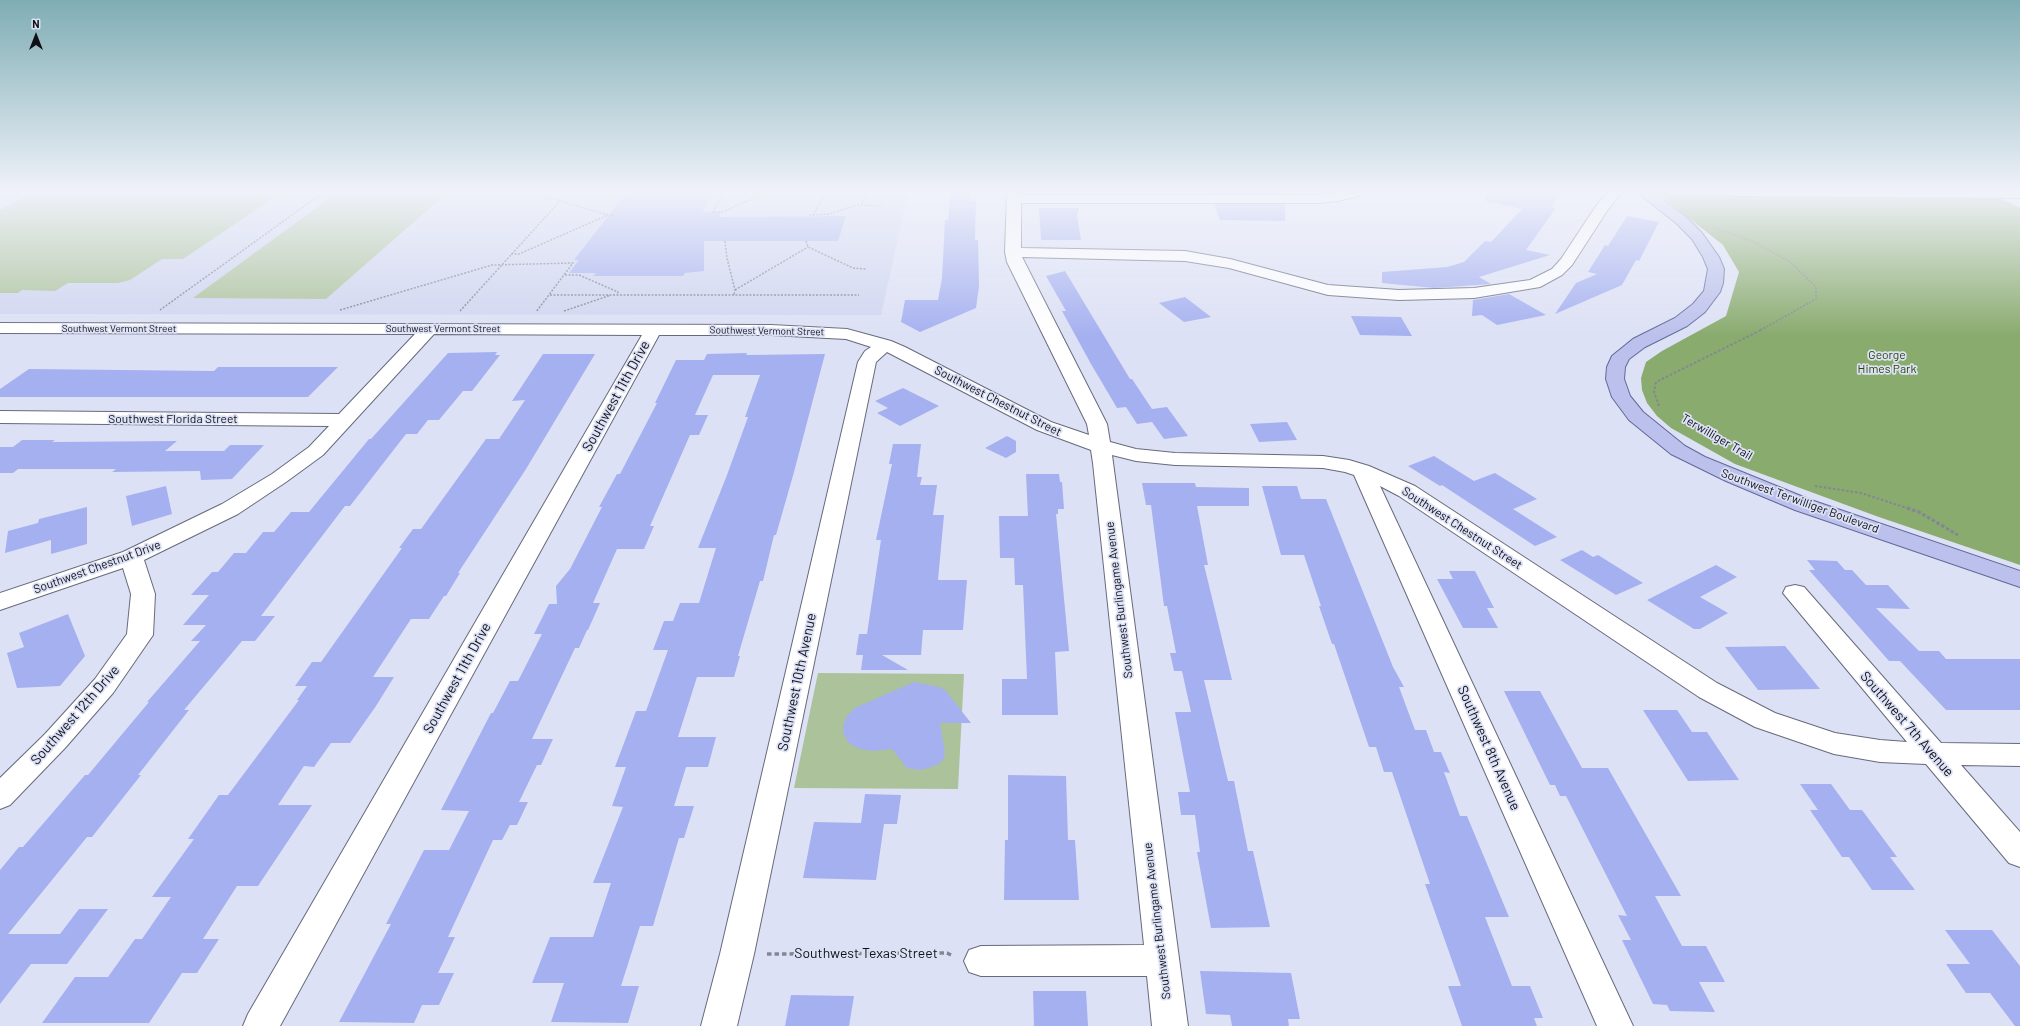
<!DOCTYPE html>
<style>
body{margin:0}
#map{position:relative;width:2020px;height:1026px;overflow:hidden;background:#dde1f5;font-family:Barlow,sans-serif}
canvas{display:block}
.north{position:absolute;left:16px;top:16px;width:40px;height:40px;-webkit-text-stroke:3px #dde1f5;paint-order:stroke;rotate:0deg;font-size:11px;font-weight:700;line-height:16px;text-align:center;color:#0f1117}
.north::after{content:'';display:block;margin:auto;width:14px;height:18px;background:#0f1117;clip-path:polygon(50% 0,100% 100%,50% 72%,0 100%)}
</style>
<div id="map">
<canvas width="2020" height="1026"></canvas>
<div class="north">N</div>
</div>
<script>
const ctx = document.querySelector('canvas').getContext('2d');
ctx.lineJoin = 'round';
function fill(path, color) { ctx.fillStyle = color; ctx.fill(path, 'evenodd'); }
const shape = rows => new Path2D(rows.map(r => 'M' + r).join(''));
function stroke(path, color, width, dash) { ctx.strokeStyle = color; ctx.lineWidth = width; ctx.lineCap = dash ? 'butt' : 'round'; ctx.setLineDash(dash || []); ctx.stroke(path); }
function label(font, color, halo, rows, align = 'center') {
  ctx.font = font + ' Barlow,sans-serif'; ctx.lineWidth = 3.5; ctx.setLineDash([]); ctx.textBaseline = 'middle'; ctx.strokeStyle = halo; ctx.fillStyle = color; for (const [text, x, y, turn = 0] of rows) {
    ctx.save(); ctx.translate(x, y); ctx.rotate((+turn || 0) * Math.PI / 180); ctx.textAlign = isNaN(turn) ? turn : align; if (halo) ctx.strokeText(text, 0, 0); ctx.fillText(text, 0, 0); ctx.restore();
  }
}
fill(shape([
 [0,192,908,192,881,315,0,314]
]), '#d0d5f0');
fill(shape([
 [32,192,263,192,281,193,183,259,162,259,130,280,118,283,68,283,55,291,22,290,18,293,0,293,0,210],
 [338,192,448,192,326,299,193,298],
 [818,673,964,674,958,789,794,788]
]), '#abc29b');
fill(shape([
 [1656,192,1988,192,2020,208,2020,565,1876,516,1735,464,1671,428,1657,416,1647,403,1642,390,1641,378,1646,362,1662,351,1726,316,1739,272,1723,245]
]), '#89ab6e');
fill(shape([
 [627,192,714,192,702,212,721,212,719,217,846,216,838,241,704,241,704,271,685,273,683,276,593,276,596,273,569,273,579,260,574,260],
 [951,192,971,192,970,201,976,201,975,240,978,240,979,286,976,308,920,332,901,322,905,300,938,300,942,278,945,220,948,220],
 [1209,192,1285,192,1285,194,1210,194],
 [1486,192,1561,192,1552,207,1556,208,1526,250,1550,255,1479,277,1491,284,1434,288,1382,283,1382,272,1447,267,1464,262,1485,241,1491,242,1522,209,1485,201],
 [1214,204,1285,204,1285,221,1220,220],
 [1039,208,1079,208,1077,215,1081,240,1041,240],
 [1627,216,1659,222,1639,261,1636,260,1622,285,1555,314,1576,283,1597,274,1588,272,1605,245,1608,246],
 [1065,271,1130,379,1132,379,1152,409,1167,407,1188,436,1164,439,1152,422,1137,424,1126,407,1117,408,1091,364,1062,311,1066,311,1046,276],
 [1509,294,1546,315,1497,325,1482,315,1472,316,1473,300],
 [1185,297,1211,317,1184,322,1159,303],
 [1351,316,1401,317,1412,336,1360,335],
 [497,352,495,355,500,355,472,391,463,391,439,420,428,420,417,434,406,434,350,506,345,506,261,616,275,616,255,641,242,641,184,710,189,710,138,775,141,775,92,837,87,837,8,934,60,934,79,909,108,909,67,964,31,964,0,1004,0,870,19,847,23,847,85,775,88,775,149,702,147,702,200,641,191,641,206,625,183,625,209,595,191,595,212,572,218,572,234,553,246,553,263,532,274,532,291,512,309,512,369,439,371,439,448,353],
 [747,353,746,355,825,354,794,472,776,535,774,535,763,581,760,581,738,656,740,656,734,677,697,677,678,737,716,737,708,767,686,767,674,806,694,806,684,838,679,838,653,926,640,926,621,986,639,986,628,1023,551,1022,564,983,532,983,550,937,593,937,611,883,593,883,623,807,612,806,626,767,615,767,636,711,646,711,668,650,653,650,664,621,673,621,680,603,699,603,716,548,698,548,727,475,748,417,745,417,760,375,713,375,695,415,708,415,699,435,690,435,650,526,654,526,644,549,617,549,593,603,600,603,588,630,587,630,579,648,575,648,532,739,553,739,541,765,537,765,519,802,528,802,517,825,510,825,502,840,493,840,448,937,455,937,438,973,454,973,439,1005,422,1005,414,1023,339,1022,391,924,386,924,424,850,449,850,469,811,441,810,491,713,493,713,510,681,518,681,542,634,534,634,549,604,557,604,556,586,570,569,602,507,599,507,617,474,620,474,657,403,655,403,676,360,704,360,707,354],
 [543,354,595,354,526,469,458,573,460,573,446,596,444,596,429,619,411,619,373,677,394,677,376,706,350,743,331,743,314,767,304,766,278,805,312,805,258,886,237,886,203,939,219,939,197,973,182,973,149,1023,42,1023,75,977,108,977,135,939,142,939,171,897,152,897,194,839,188,839,219,795,228,795,299,700,297,700,307,686,295,686,312,662,321,662,402,548,399,548,413,529,421,529,486,439,499,439,525,400,512,401],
 [218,367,338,367,308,397,0,397,0,389,29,369,214,371],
 [903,388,939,406,900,426,877,413,888,408,875,401],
 [1287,422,1297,440,1259,442,1250,424],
 [1007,436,1016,441,1016,452,1006,458,985,448],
 [22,440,55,440,52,442,177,441,165,451,224,451,230,445,264,445,232,479,201,480,200,471,112,472,116,469,18,469,13,473,0,473,0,447,13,447],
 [893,444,921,444,917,477,922,477,920,485,937,485,933,515,944,515,938,580,967,580,963,630,923,630,921,655,882,655,908,670,861,670,863,655,856,655,859,634,867,634,881,540,876,540,892,464,889,464],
 [1434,456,1474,481,1495,473,1537,499,1513,509,1557,537,1535,546,1442,485,1440,486,1408,466],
 [1026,474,1059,474,1060,482,1062,482,1064,509,1058,509,1058,514,1056,514,1069,651,1055,652,1058,715,1002,715,1002,679,1027,679,1023,585,1015,585,1014,558,1000,558,999,516,1028,516],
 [1142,483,1195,483,1196,487,1249,488,1249,506,1197,506,1208,565,1204,565,1232,680,1204,680,1228,781,1234,781,1248,851,1253,851,1270,927,1211,928,1197,852,1200,852,1195,815,1181,815,1178,792,1190,792,1175,712,1191,712,1182,671,1174,671,1170,653,1176,653,1167,606,1164,606,1151,505,1146,505],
 [166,486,172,514,132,526,126,496],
 [1262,486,1297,486,1301,499,1326,499,1393,667,1404,687,1399,687,1415,730,1426,730,1434,752,1441,752,1450,773,1444,772,1460,816,1467,816,1509,917,1485,917,1512,986,1530,986,1543,1018,1534,1018,1537,1026,1462,1026,1448,986,1461,986,1425,884,1430,884,1392,772,1384,772,1376,747,1369,747,1334,644,1332,644,1319,606,1321,606,1304,555,1281,555],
 [87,507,87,544,51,554,51,540,5,553,8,531,38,523,39,519],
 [1582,550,1593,557,1598,555,1643,583,1616,595,1560,560],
 [1807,560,1837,561,1845,570,1852,570,1866,585,1888,585,1910,609,1876,608,1919,651,1939,651,1946,659,2020,659,2020,710,1946,710,1900,661,1889,661,1809,570,1815,570],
 [1716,565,1737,577,1700,597,1728,613,1700,629,1694,629,1647,600],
 [1449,571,1475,571,1494,608,1487,608,1498,628,1463,628,1437,579,1453,579],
 [68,614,85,656,60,686,17,688,7,653,24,647,19,633],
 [1785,646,1820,689,1758,690,1725,647],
 [914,682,939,687,945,690,971,723,940,723,945,753,943,760,937,765,921,770,907,768,892,749,873,751,860,749,850,744,844,735,843,726,847,716,855,708],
 [1504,691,1540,691,1582,768,1608,768,1681,896,1655,896,1682,946,1706,946,1725,982,1699,982,1715,1012,1670,1011,1667,1005,1653,1004,1622,940,1631,940,1618,915,1627,916,1566,796,1560,796,1555,785,1550,785],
 [1643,710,1677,710,1692,732,1707,732,1739,780,1688,781],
 [1008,775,1066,776,1068,840,1075,840,1079,900,1004,900,1005,840,1008,840],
 [1800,784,1831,784,1850,810,1862,810,1897,857,1890,857,1915,890,1872,890,1849,857,1842,857,1810,810,1818,810],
 [865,794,901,795,897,824,884,824,876,880,803,878,814,822,861,823],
 [1945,930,1992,930,2020,966,2020,1026,2015,1026,1990,993,1966,993,1946,964,1970,964],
 [1200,971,1291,973,1300,1019,1288,1019,1289,1026,1232,1026,1230,1015,1206,1014],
 [1033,991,1086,991,1088,1026,1034,1026],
 [791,995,854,996,849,1026,785,1026]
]), '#a5b0f0');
const minor = shape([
 [1007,192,1021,192,1021,195,1318,195,1342,192,1365,192,1363,195,1338,201,1318,203,1021,203,1021,248,1185,251,1230,259,1328,285,1399,290,1474,288,1530,280,1552,269,1561,259,1596,206,1608,192,1622,192,1607,211,1572,265,1562,275,1540,287,1474,298,1399,300,1328,295,1229,268,1185,261,1022,257,1107,424,1110,442,1136,449,1175,453,1323,456,1349,460,1369,466,1415,486,1717,683,1775,713,1835,733,1880,740,1907,742,1783,593,1786,587,1795,585,1804,587,1941,743,2020,744,2020,766,1961,765,2020,832,2020,867,2009,863,1926,764,1880,762,1834,754,1755,727,1699,697,1399,496,1380,486,1633,1026,1597,1026,1354,475,1345,472,1323,468,1175,465,1136,461,1112,455,1188,1026,1152,1026,1147,976,981,976,969,972,964,961,969,950,981,946,1144,945,1093,463,1091,450,1037,430,887,352,876,362,754,954,737,1026,701,1026,720,954,858,362,865,351,871,347,846,339,771,335,659,335,280,1026,243,1026,248,1014,642,335,434,334,323,455,286,482,238,514,144,560,155,594,153,635,113,693,65,748,10,805,0,809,0,778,45,734,95,679,127,634,131,594,123,568,0,610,0,593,123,552,222,504,272,474,309,447,329,426,0,423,0,411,339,414,415,334,0,333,0,323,771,325,847,329,891,341,905,347,1051,422,1089,435,1087,424,1007,262,1005,252,1007,192],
 [1726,192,2020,192,2020,198,1733,196,1728,195,1726,192]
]);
const major = shape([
 [1637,192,1652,192,1686,217,1702,233,1719,257,1724,269,1723,283,1720,292,1705,312,1687,326,1645,347,1629,359,1625,367,1624,379,1630,396,1643,412,1685,446,1705,457,1811,500,2020,571,2020,587,1795,510,1726,481,1671,454,1629,420,1612,397,1606,379,1607,367,1612,356,1633,339,1675,318,1693,304,1704,291,1708,269,1703,257,1692,239,1676,223,1637,192]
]);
stroke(minor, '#676a7c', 2);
stroke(major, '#616999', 2);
stroke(shape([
 [567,192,560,201,608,215,614,215],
 [724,192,713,212,722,212,769,192],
 [771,192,781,192],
 [1683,192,1688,195,1694,206],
 [862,205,866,192],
 [809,215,813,215,826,192],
 [813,215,829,214,857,205,883,206],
 [1715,228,1752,241,1789,261,1816,287,1816,299,1759,331],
 [725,241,727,258,735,290,734,295],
 [806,241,808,247,853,268,866,269],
 [511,254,519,254,608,215],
 [565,275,579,275,618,292,617,295],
 [735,290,808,247],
 [550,295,859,295],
 [160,310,324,192],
 [340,310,492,265,573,263,536,312],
 [460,311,560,201,528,192],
 [564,311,611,295]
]), '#838794', 1.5, [2, 1.5]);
stroke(shape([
 [1659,406,1654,392,1656,382,1761,330],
 [1815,486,1861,493,1910,509]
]), '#838794', 2, [2.5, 2]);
stroke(shape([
 [1907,508,1919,512,1958,535]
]), '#838794', 3, [3.5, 2]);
stroke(shape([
 [767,954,947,953,953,956]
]), '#838794', 3.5, [4.5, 3]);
fill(minor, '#fff');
fill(major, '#bbc1ec');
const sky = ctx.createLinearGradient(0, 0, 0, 336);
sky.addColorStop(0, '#7fadb4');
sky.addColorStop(0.57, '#f0f2fa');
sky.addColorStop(1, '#f0f2fa00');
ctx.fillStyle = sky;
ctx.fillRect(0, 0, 2020, 336);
label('10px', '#0f1117', '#dde1f5', [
 ["Southwest Vermont Street",119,329],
 ["Southwest Vermont Street",443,329],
 ["Southwest Vermont Street",767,331,1]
]);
label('12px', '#284702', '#dde1f5', [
 ["George",1887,355],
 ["Himes Park",1887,369]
]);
label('12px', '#0f1117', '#dde1f5', [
 ["Southwest Chestnut Street",998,401,27],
 ["Southwest Florida Street",173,419],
 ["Terwilliger Trail",1717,437,30],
 ["Southwest Terwilliger Boulevard",1800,501,20],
 ["Southwest Chestnut Street",1462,528,33],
 ["Southwest Chestnut Drive",97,567,-20],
 ["Southwest Burlingame Avenue",1119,600,-97],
 ["Southwest Burlingame Avenue",1157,921,-97]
]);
label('14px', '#0f1117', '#dde1f5', [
 ["Southwest 11th Drive",616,396,-61],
 ["Southwest 11th Drive",457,678,-61],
 ["Southwest 10th Avenue",797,682,-78],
 ["Southwest 12th Drive",75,715,-49],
 ["Southwest 7th Avenue",1907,724,49],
 ["Southwest 8th Avenue",1489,748,66],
 ["Southwest Texas Street",866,953]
]);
</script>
